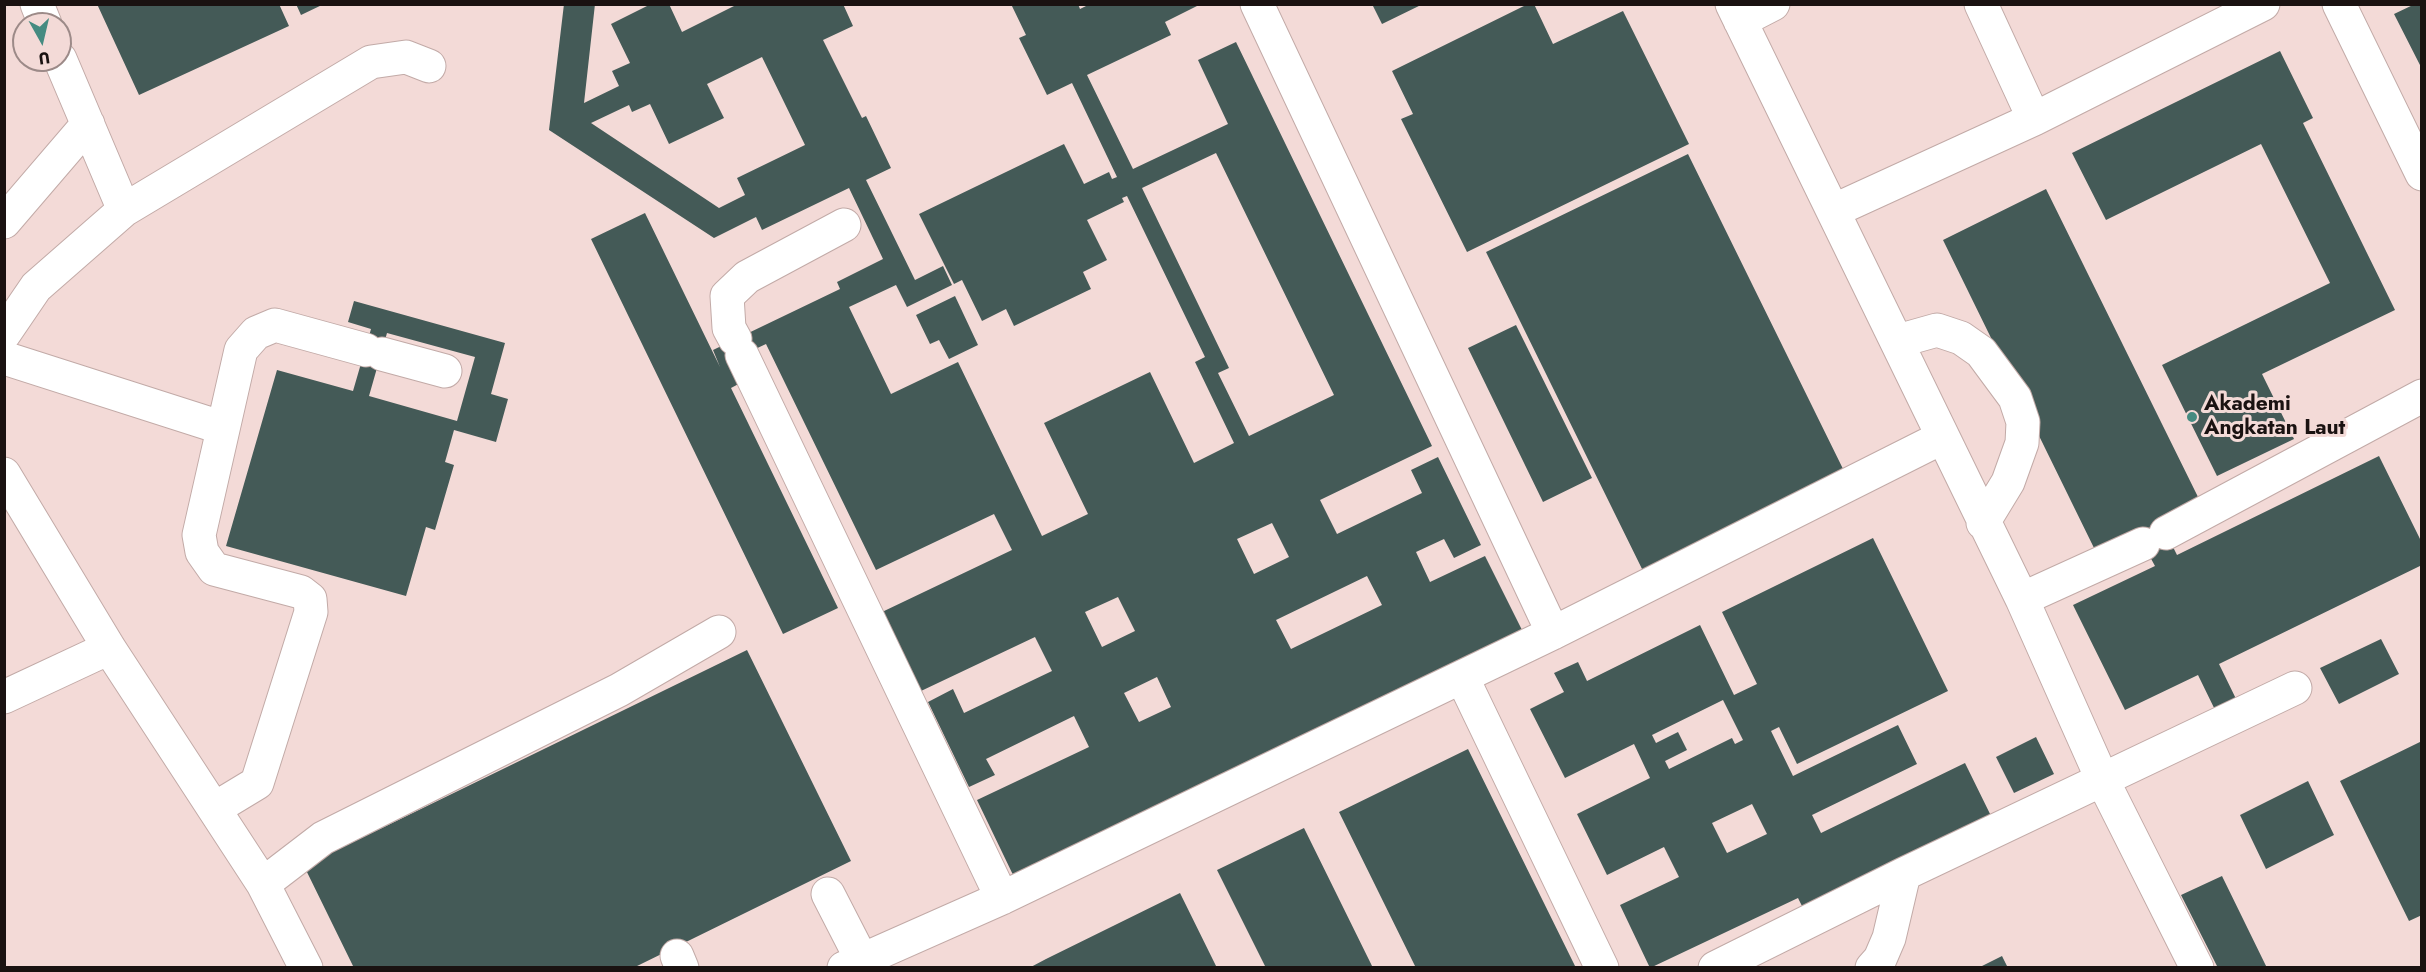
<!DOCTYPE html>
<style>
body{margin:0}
#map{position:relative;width:2426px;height:972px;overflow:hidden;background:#f3dad7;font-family:Jost,sans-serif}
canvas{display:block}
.frame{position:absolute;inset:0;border:6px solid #1a1211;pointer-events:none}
.north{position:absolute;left:12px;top:12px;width:60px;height:60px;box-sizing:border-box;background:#f3dad7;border:2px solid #9c8a88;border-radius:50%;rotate:172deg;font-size:16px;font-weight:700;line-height:24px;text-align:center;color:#1a1211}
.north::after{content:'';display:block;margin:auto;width:21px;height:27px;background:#458b81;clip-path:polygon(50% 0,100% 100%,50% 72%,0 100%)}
</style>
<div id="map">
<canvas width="2426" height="972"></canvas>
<div class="frame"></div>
<div class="north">U</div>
</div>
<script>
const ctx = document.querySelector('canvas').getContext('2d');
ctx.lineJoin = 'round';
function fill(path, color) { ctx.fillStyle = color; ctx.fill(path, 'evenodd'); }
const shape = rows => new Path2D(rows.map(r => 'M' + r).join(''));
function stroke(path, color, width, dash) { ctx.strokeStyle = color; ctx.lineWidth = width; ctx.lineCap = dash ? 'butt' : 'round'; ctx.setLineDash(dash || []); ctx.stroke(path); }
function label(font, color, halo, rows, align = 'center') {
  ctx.font = font + ' Jost,sans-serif'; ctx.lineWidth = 6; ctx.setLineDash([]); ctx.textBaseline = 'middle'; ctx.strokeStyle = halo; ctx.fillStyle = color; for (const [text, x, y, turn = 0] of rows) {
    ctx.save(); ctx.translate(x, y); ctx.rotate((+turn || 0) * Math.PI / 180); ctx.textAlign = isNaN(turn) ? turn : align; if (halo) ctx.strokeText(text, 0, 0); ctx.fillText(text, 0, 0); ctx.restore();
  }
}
fill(shape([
 [97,4,279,4,289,26,139,95],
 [296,4,324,4,301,15],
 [564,4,595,4,584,103,619,86,612,71,630,63,611,24,651,4,669,4,682,32,738,4,843,4,853,26,823,40,862,118,866,116,891,168,866,180,915,280,943,266,952,285,907,307,896,285,849,307,891,394,958,362,1042,536,1088,514,1044,423,1150,372,1194,463,1234,443,1195,362,1205,357,1127,196,1122,198,1124,202,1087,220,1107,260,1083,272,1091,289,1014,326,1006,309,982,321,962,280,954,284,919,214,1064,144,1084,184,1109,172,1112,179,1117,177,1072,83,1047,95,1019,38,1026,35,1011,4,1078,4,1080,9,1090,4,1201,4,1165,22,1171,35,1087,75,1133,169,1228,124,1198,60,1236,42,1432,446,1320,500,1337,534,1422,493,1411,470,1438,457,1481,545,1454,558,1444,539,1416,552,1430,582,1485,556,1524,634,1015,879,977,800,1089,747,1074,716,986,759,995,775,969,787,928,702,953,689,964,713,1052,671,1035,637,921,691,882,612,1012,550,994,514,876,570,766,344,736,358,746,380,731,388,838,608,783,634,591,239,645,213,720,367,713,350,840,289,837,282,883,259,849,188,762,230,756,217,714,238,549,130],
 [762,57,805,145,737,178,745,195,719,208,591,123,629,105,632,112,650,104,669,144,724,118,707,84],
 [1216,153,1334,395,1249,436,1218,373,1229,368,1142,188],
 [1272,523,1289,557,1254,574,1237,539],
 [1367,576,1382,605,1291,649,1276,620],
 [1118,597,1135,631,1102,647,1085,612],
 [1157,677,1171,707,1139,722,1124,693],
 [1372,4,1423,4,1382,24],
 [1528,4,1534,4,1553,44,1623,11,1689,144,1467,252,1401,119,1413,114,1392,71],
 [2415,4,2422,4,2422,69,2394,14],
 [2280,51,2313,118,2303,123,2395,310,2262,374,2294,439,2217,476,2162,365,2330,283,2261,144,2106,220,2072,153],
 [1688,154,1846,475,1644,573,1486,252],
 [2046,189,2199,499,2159,519,2177,555,2379,456,2422,543,2422,565,2219,664,2239,705,2218,716,2198,675,2125,710,2073,605,2155,566,2143,544,2095,550,1943,240],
 [955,296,978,345,949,359,939,340,930,344,916,315],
 [354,301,505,343,491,394,508,399,496,442,454,430,445,462,454,465,435,530,426,527,406,596,226,546,277,370,353,391,371,329,348,322],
 [387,333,475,357,457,421,369,396],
 [1516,325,1592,478,1543,502,1468,348],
 [1873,538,1948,691,1797,764,1779,727,1771,731,1793,776,1898,725,1917,764,1812,815,1821,833,1965,763,1993,820,1805,912,1798,898,1650,968,1620,905,1679,877,1664,847,1607,875,1577,814,1650,778,1634,744,1565,778,1530,709,1564,692,1554,673,1578,662,1587,681,1700,625,1734,695,1757,684,1722,612],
 [1723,700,1743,740,1735,744,1732,738,1669,769,1665,761,1687,750,1678,732,1656,743,1652,735],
 [1752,804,1767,834,1727,853,1712,823],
 [2381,639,2399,674,2339,704,2320,668],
 [747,650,851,861,633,968,354,968,304,866],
 [2036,737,2054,774,2014,793,1996,757],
 [2422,741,2422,915,2409,921,2340,781],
 [1468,749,1576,968,1416,968,1339,812],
 [2308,781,2334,835,2266,869,2240,815],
 [1304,828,1373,968,1266,968,1217,870],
 [2222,876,2267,968,2218,968,2181,895],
 [1180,893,1217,968,1029,968,1046,959],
 [2002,956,2008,968,1978,968]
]), '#445a57');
const minor = shape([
 [37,4,45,24],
 [1257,4,1553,633],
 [1732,4,2022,599,2103,781,2197,968],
 [1981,4,2034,119],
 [2339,4,2422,174],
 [1740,21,1773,4],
 [60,59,124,210],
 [1833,211,2034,119,2263,4],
 [4,222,88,124],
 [4,334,36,287,124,210,371,62,406,57,429,66],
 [735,339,729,328,727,296,747,277,844,225],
 [1898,341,1937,330,1961,338,1981,352,2015,398,2023,422,2022,443,2008,482,1983,523],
 [382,354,445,371],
 [742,355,1002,898],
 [4,358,223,428],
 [4,474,109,648,263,884,306,968],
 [2166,533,2422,396],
 [2022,599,2143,544],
 [1462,677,1602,968],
 [4,697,109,648],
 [214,809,257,783,311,612,310,599,301,592,214,569,202,552,199,535,241,350,256,333,275,325,366,350],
 [263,884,323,838,619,690,719,632],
 [828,894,866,968],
 [677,956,682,968],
 [844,968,1002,898,1553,633,1943,437],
 [1715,968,1904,874,2295,688],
 [1872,968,1880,959,1889,938,1904,874]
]);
stroke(minor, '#c2aaa7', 35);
stroke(minor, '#fff', 33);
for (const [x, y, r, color] of [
 [2192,417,6,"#458b81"]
]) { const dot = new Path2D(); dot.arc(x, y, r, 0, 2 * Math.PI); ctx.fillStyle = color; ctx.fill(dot); stroke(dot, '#f3dad7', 2); }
label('bold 21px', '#1a1211', '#f3dad7', [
 ["Akademi",2204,405],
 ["Angkatan Laut",2204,429]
], 'left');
</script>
